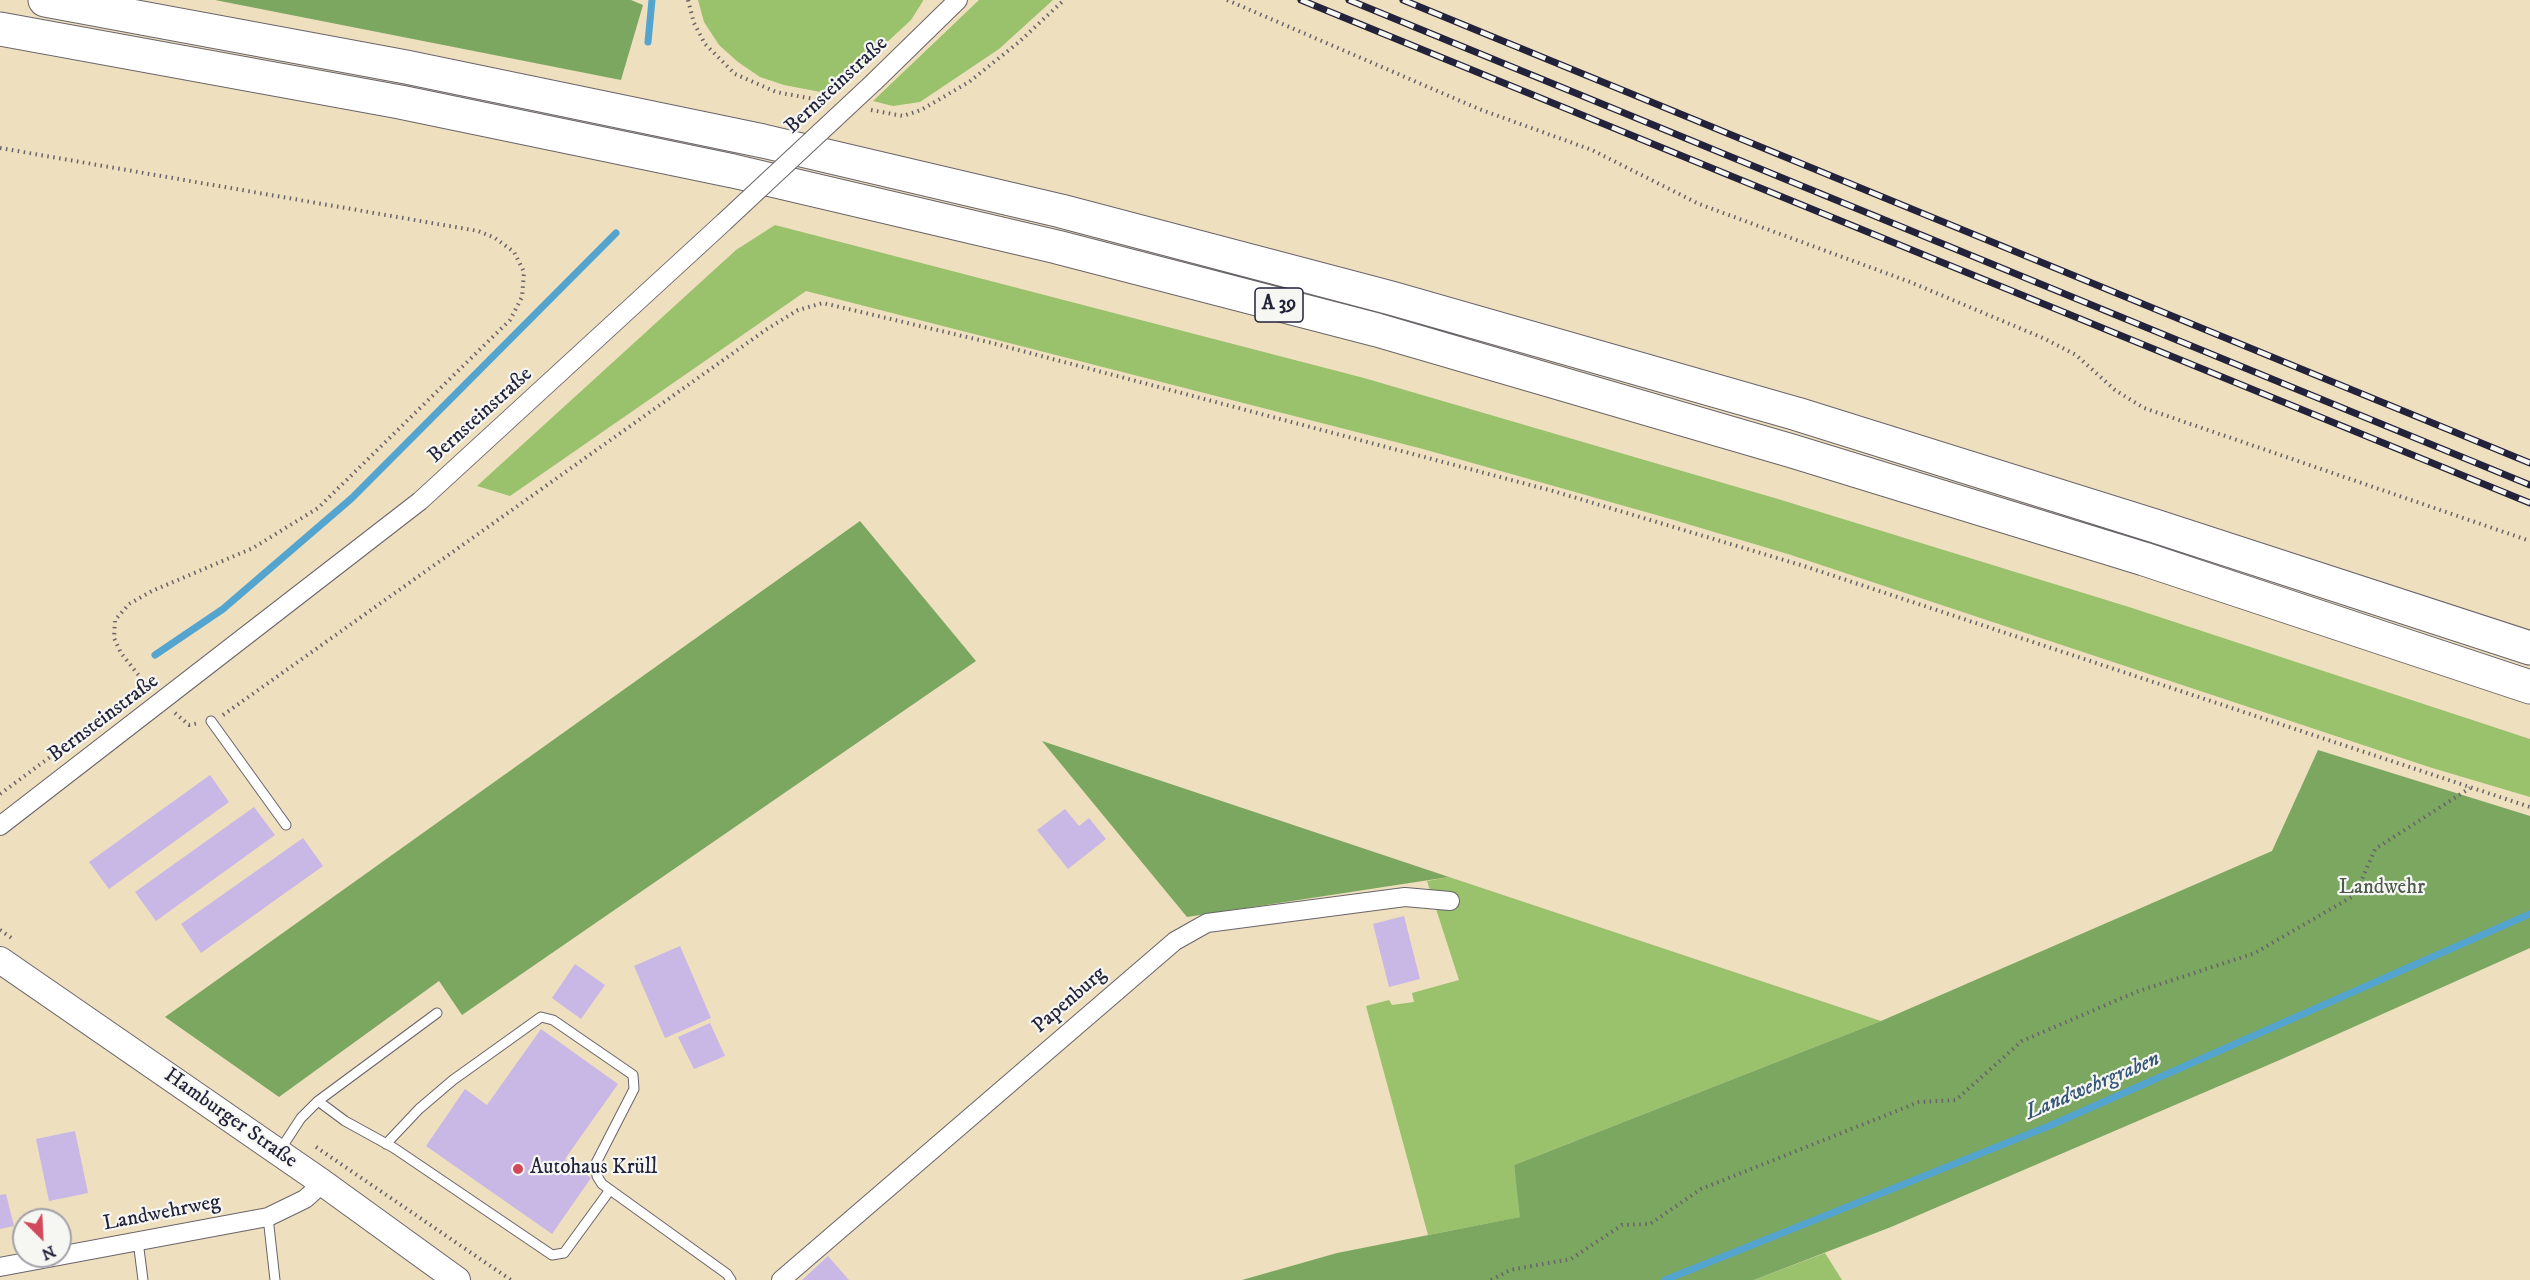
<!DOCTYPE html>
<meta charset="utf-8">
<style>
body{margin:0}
#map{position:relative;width:2530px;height:1280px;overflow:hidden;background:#eedfbf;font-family:"IM FELL DW Pica",serif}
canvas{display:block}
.north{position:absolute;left:12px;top:1208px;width:60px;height:60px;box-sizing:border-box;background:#f6f6f2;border:2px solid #a1a1a9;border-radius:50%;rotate:156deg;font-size:16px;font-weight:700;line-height:24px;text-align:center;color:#22223b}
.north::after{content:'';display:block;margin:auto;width:21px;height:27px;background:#d1495b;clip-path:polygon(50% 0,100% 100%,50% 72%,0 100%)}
</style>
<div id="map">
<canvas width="2530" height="1280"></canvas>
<div class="north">N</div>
</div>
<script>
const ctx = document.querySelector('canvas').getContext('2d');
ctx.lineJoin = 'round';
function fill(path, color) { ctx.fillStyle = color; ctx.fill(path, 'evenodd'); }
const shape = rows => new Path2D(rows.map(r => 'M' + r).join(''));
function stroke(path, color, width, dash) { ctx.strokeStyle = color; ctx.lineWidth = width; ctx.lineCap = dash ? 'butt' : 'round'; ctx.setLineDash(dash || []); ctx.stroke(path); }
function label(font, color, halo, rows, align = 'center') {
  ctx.font = font + ' "IM FELL DW Pica",serif'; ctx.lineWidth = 4.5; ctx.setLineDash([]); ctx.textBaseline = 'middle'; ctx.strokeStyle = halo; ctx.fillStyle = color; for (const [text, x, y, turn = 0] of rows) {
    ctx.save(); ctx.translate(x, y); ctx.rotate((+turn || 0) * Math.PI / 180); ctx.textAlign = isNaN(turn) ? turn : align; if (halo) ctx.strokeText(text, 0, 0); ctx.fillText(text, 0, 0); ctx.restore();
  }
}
fill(shape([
 [698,0,923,0,923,1,911,20,831,94,784,85,760,77,738,62,719,45,704,22],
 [979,0,1053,0,999,49,920,102,893,106,873,101],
 [775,225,1364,378,1778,499,2129,607,2530,739,2530,797,2429,767,1791,555,1674,520,1423,449,806,291,510,496,477,486,736,250],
 [1449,877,1881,1021,1514,1165,1521,1217,1428,1235,1366,1006,1389,1000,1392,1005,1414,1002,1412,993,1459,980,1427,881],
 [1825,1253,1842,1280,1754,1280]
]), '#9ac16c');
fill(shape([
 [215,0,631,0,643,5,621,80],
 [860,521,976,661,462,1015,439,981,279,1097,165,1017],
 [1042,741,1449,877,1187,917],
 [2318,750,2530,816,2530,948,2282,1059,1891,1227,1754,1280,1242,1280,1337,1253,1520,1217,1514,1165,1881,1021,2272,851]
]), '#7ba760');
stroke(shape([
 [648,42,652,0],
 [155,655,223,609,352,498,616,233],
 [1665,1280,2049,1126,2530,914]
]), '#53a4ce', 7);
fill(shape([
 [210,775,229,802,109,889,89,862],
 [254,807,275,835,156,921,135,892],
 [1065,809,1079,826,1089,818,1106,839,1068,869,1037,830],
 [303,838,323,866,201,953,181,924],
 [1404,916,1420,979,1389,987,1373,924],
 [680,946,711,1018,665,1038,634,966],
 [575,964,605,985,581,1019,552,998],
 [710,1023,725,1056,694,1069,678,1037],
 [541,1029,618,1084,565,1159,591,1178,552,1234,426,1146,465,1089,487,1105],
 [75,1131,88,1193,49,1201,36,1139],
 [6,1194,14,1226,0,1229,0,1195],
 [828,1256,849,1280,802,1280]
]), '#c9b7e6');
const lane = shape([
 [211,721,286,825],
 [318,1101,345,1121,394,1148,552,1255,564,1253,610,1190],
 [386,1144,419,1109,453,1080,541,1017,553,1020,633,1075,634,1089,596,1163,597,1176,602,1184,727,1274,731,1280],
 [280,1150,301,1118,318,1101,437,1013],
 [268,1217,275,1280],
 [138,1241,143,1280]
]);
const street = shape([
 [874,82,958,0],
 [0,826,420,501,724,222],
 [0,1267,268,1217,305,1199,323,1183],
 [781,1280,1175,941,1207,923,1405,897,1450,901]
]);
const secondary = shape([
 [0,960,323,1183,457,1280]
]);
const highway = shape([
 [45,0,406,67,763,141,1061,211,1391,298,1797,414,2155,526,2530,648],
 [0,29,400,102,733,171,1057,247,1377,330,1792,451,2144,559,2530,687]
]);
stroke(lane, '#696469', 11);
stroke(street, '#696469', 20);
stroke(secondary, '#696469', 28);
stroke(highway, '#696469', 35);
stroke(shape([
 [688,0,694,23,705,44,735,74,776,92,825,101],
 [1227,0,1479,109,1592,150,1699,204,1910,282,2043,338,2076,355,2115,390,2144,408,2530,541],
 [871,110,903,116,921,110,969,82,1019,42,1064,0],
 [0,148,478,231,495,238,514,252,524,272,522,297,510,320,318,508,253,548,152,591,129,604,115,620,114,638,121,653,148,687],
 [175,713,189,725,199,723],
 [223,715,767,329,798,310,823,303,992,343,1553,491,1804,566,2530,807],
 [0,794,103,718],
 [0,930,13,939],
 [316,1147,511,1280],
 [1491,1280,1510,1270,1571,1259,1622,1225,1650,1224,1701,1189,1919,1102,1956,1100,2022,1041,2136,992,2255,953,2355,895,2375,849,2470,788]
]), '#696469', 4, [1.5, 4.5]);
stroke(lane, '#fff', 9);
stroke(street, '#fff', 18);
stroke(secondary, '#fff', 26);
stroke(highway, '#fff', 33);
const rail = shape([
 [1301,0,2530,503],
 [1349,0,2530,485],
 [1403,0,2530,463]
]);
stroke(rail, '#22223b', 7);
stroke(rail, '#f6f6f2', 4.5, [14]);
const streetBridge = shape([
 [724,222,874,82]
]);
stroke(streetBridge, '#696469', 20, []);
stroke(streetBridge, '#fff', 18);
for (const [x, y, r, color] of [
 [518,1169,6,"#d1495b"]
]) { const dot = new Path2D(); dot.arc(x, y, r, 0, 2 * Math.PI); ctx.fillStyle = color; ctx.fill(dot); stroke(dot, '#f6f6f2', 2); }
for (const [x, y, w] of [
 [1279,305,48]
]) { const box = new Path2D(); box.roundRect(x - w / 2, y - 17, w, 34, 4.5); ctx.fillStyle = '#f6f6f2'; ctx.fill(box); stroke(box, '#22223b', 1.5); }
label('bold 20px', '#22223b', null, [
 ["A 39",1279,305]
]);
label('21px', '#22223b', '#f6f6f2', [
 ["Bernsteinstraße",837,86,-43],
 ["Bernsteinstraße",481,416,-42],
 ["Bernsteinstraße",104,719,-37],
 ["Papenburg",1070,1001,-41],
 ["Hamburger Straße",230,1119,35],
 ["Landwehrweg",162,1214,-11]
]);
label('21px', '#4c5a4c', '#f6f6f2', [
 ["Landwehr",2382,889]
]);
label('21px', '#22223b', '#f6f6f2', [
 ["Autohaus Krüll",530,1169]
], 'left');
label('italic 22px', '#365676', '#f6f6f2', [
 ["Landwehrgraben",2093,1087,-23]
]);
</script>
